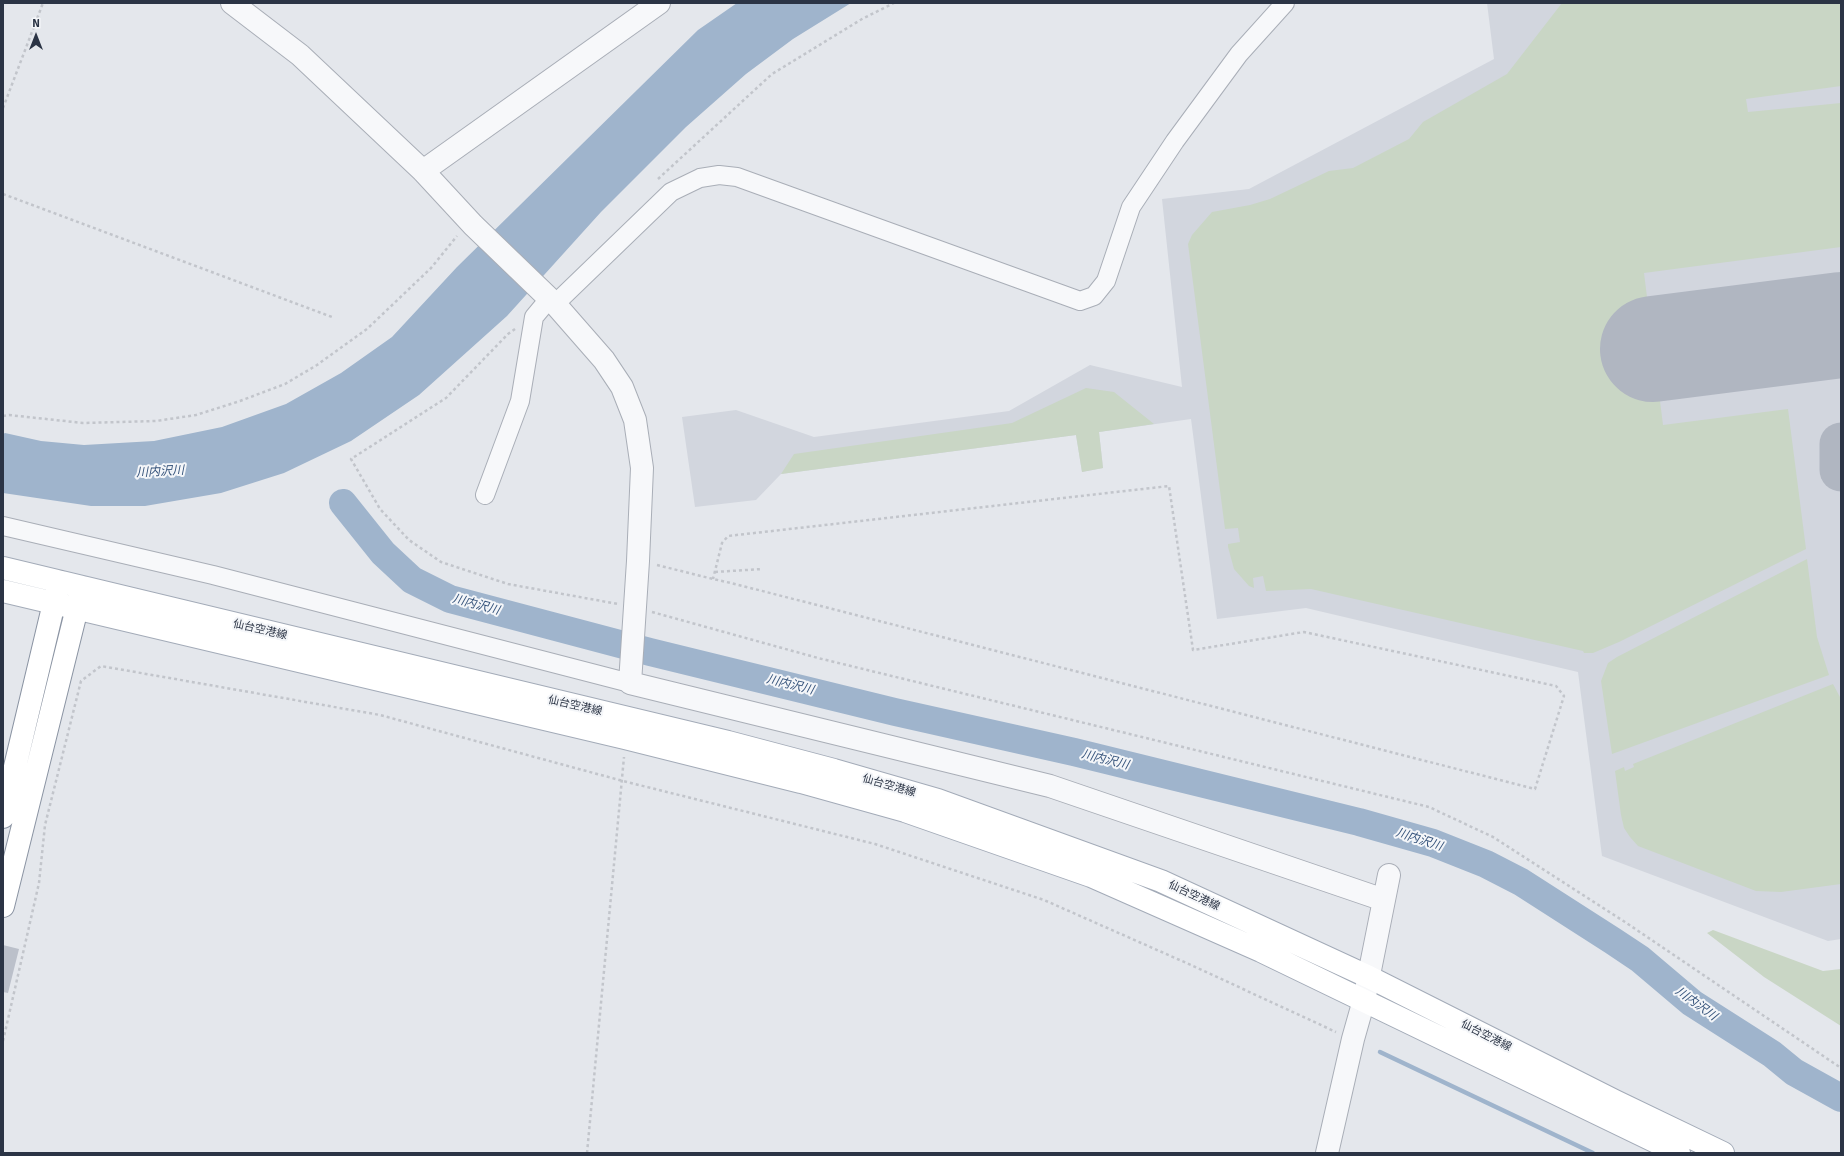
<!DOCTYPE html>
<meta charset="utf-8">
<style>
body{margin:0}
#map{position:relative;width:1844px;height:1156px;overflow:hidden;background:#e4e7ec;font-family:Signika,sans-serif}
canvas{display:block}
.frame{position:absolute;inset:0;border:4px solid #2b3445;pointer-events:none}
.north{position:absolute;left:16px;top:16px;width:40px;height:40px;-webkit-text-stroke:3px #f4f6f9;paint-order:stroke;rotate:0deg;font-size:11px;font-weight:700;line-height:16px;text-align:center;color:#2b3445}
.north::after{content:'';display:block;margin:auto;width:14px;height:18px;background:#2b3445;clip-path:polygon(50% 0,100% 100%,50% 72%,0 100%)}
</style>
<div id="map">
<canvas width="1844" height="1156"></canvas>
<div class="frame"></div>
<div class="north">N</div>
</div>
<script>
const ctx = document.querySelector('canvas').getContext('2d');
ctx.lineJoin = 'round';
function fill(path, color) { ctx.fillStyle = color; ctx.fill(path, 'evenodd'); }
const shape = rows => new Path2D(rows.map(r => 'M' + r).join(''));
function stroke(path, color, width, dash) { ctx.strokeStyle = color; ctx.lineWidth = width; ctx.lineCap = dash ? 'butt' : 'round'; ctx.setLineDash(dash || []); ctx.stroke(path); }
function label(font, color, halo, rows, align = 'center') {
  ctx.font = font + ' Signika,"Noto Sans JP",sans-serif'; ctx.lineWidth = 4; ctx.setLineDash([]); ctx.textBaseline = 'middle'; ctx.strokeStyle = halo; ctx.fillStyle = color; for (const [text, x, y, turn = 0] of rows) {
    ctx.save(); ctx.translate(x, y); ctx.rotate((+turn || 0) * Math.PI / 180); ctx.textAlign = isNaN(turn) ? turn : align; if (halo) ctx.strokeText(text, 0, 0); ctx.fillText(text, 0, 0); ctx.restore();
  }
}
fill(shape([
 [1487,3,1841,3,1841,939,1828,941,1602,856,1578,672,1306,608,1217,619,1191,419,1099,432,1103,468,1082,472,1076,435,781,474,756,500,695,507,682,417,736,410,814,437,1009,411,1090,365,1182,387,1162,199,1249,189,1494,59]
]), '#d2d6de');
fill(shape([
 [1562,3,1841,3,1841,86,1746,99,1748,112,1841,103,1841,247,1644,273,1663,425,1788,409,1806,549,1619,642,1593,653,1584,653,1583,651,1311,589,1266,591,1263,576,1253,578,1254,588,1249,586,1234,569,1228,547,1228,544,1240,542,1238,528,1225,529,1188,244,1192,235,1212,212,1250,205,1270,199,1329,171,1353,168,1409,139,1423,122,1507,74],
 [1086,388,1114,392,1154,424,1099,432,1103,468,1082,472,1076,435,781,474,794,454,1012,423],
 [1807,559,1817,637,1829,675,1612,754,1601,681,1608,663,1617,657],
 [1833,684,1841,699,1841,884,1781,892,1756,891,1638,846,1630,837,1624,828,1621,815,1615,771,1624,767,1625,771,1634,767,1633,764],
 [1713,930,1823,971,1841,969,1841,1026,1764,977,1707,933]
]), '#c9d6c5');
fill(shape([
 [737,3,851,3,793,39,746,74,686,127,601,212,507,316,419,395,351,441,284,473,221,493,145,506,91,506,3,493,3,434,5,433,41,441,84,445,154,441,222,427,286,404,341,373,392,337,457,267,698,30]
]), '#9fb4cc');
stroke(shape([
 [1380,1052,1593,1153]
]), '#9fb4cc', 4.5);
stroke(shape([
 [343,503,383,553,412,580,450,599,650,652,895,712,1074,752,1359,822,1433,843,1486,864,1521,882,1613,941,1640,959,1692,1003,1772,1054,1794,1072,1841,1098]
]), '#9fb4cc', 28);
stroke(shape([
 [1841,444,1841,470]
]), '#b0b6c1', 43);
stroke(shape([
 [1653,349,1841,325]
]), '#b0b6c1', 106);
fill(shape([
 [3,945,19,949,8,993,3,992]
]), '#bbc0ca');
const minor = shape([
 [555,304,671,192,700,178,719,175,737,177,1080,301,1094,296,1106,281,1131,207,1175,141,1239,54,1285,3],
 [485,495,520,401,534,317,549,299],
 [3,526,213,575,630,683]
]);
const tertiary = shape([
 [232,3,300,55,423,171,473,225,555,304,604,360,622,387,635,420,642,468,638,561,630,683,1050,786,1384,900],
 [423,171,659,3],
 [1327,1153,1353,1039,1364,1000,1389,875]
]);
const primary = shape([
 [3,568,728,742,834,770,938,800,1161,881,1369,977,1615,1101,1723,1153],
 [3,591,625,738,801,782,905,811,1091,876,1261,951,1679,1153]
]);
const motorway = shape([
 [3,817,59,582],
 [3,906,82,588]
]);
stroke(minor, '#a9aeb7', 20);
stroke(tertiary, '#a9aeb7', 24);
stroke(primary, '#a3abb8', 24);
stroke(motorway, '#8b94a3', 24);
stroke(shape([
 [3,108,43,3],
 [658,179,772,74,862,19,894,3],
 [3,194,332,317],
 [515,329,508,334,446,398,351,459,380,509,409,540,441,562,508,584,618,604],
 [3,416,9,415,83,423,156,421,196,415,240,401,285,384,317,365,367,329,431,268,457,236],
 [657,565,713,579,731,583,1535,789,1564,696,1556,686,1304,632,1193,650,1169,486,728,536,722,543,713,579],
 [715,572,762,569],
 [652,612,818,658,1429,807,1493,837,1625,922,1841,1068],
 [3,1041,39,883,45,825,81,681,101,666,380,715,623,781,875,844,1044,900,1191,965,1336,1032],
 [587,1153,624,757]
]), '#c2c5cb', 2.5, [3, 3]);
stroke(minor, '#f7f8fa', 18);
stroke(tertiary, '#f7f8fa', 22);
stroke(primary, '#fff', 22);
stroke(motorway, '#fff', 22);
label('11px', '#2b3445', '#f4f6f9', [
 ["仙台空港線",260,630,13],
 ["仙台空港線",575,706,13],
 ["仙台空港線",889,786,16],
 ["仙台空港線",1194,896,25],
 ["仙台空港線",1486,1036,27]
]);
label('italic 12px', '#34527a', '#f4f6f9', [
 ["川内沢川",160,472,-3],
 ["川内沢川",476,605,15],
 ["川内沢川",790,685,14],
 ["川内沢川",1105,760,14],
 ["川内沢川",1419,840,18],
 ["川内沢川",1696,1004,36]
]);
</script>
